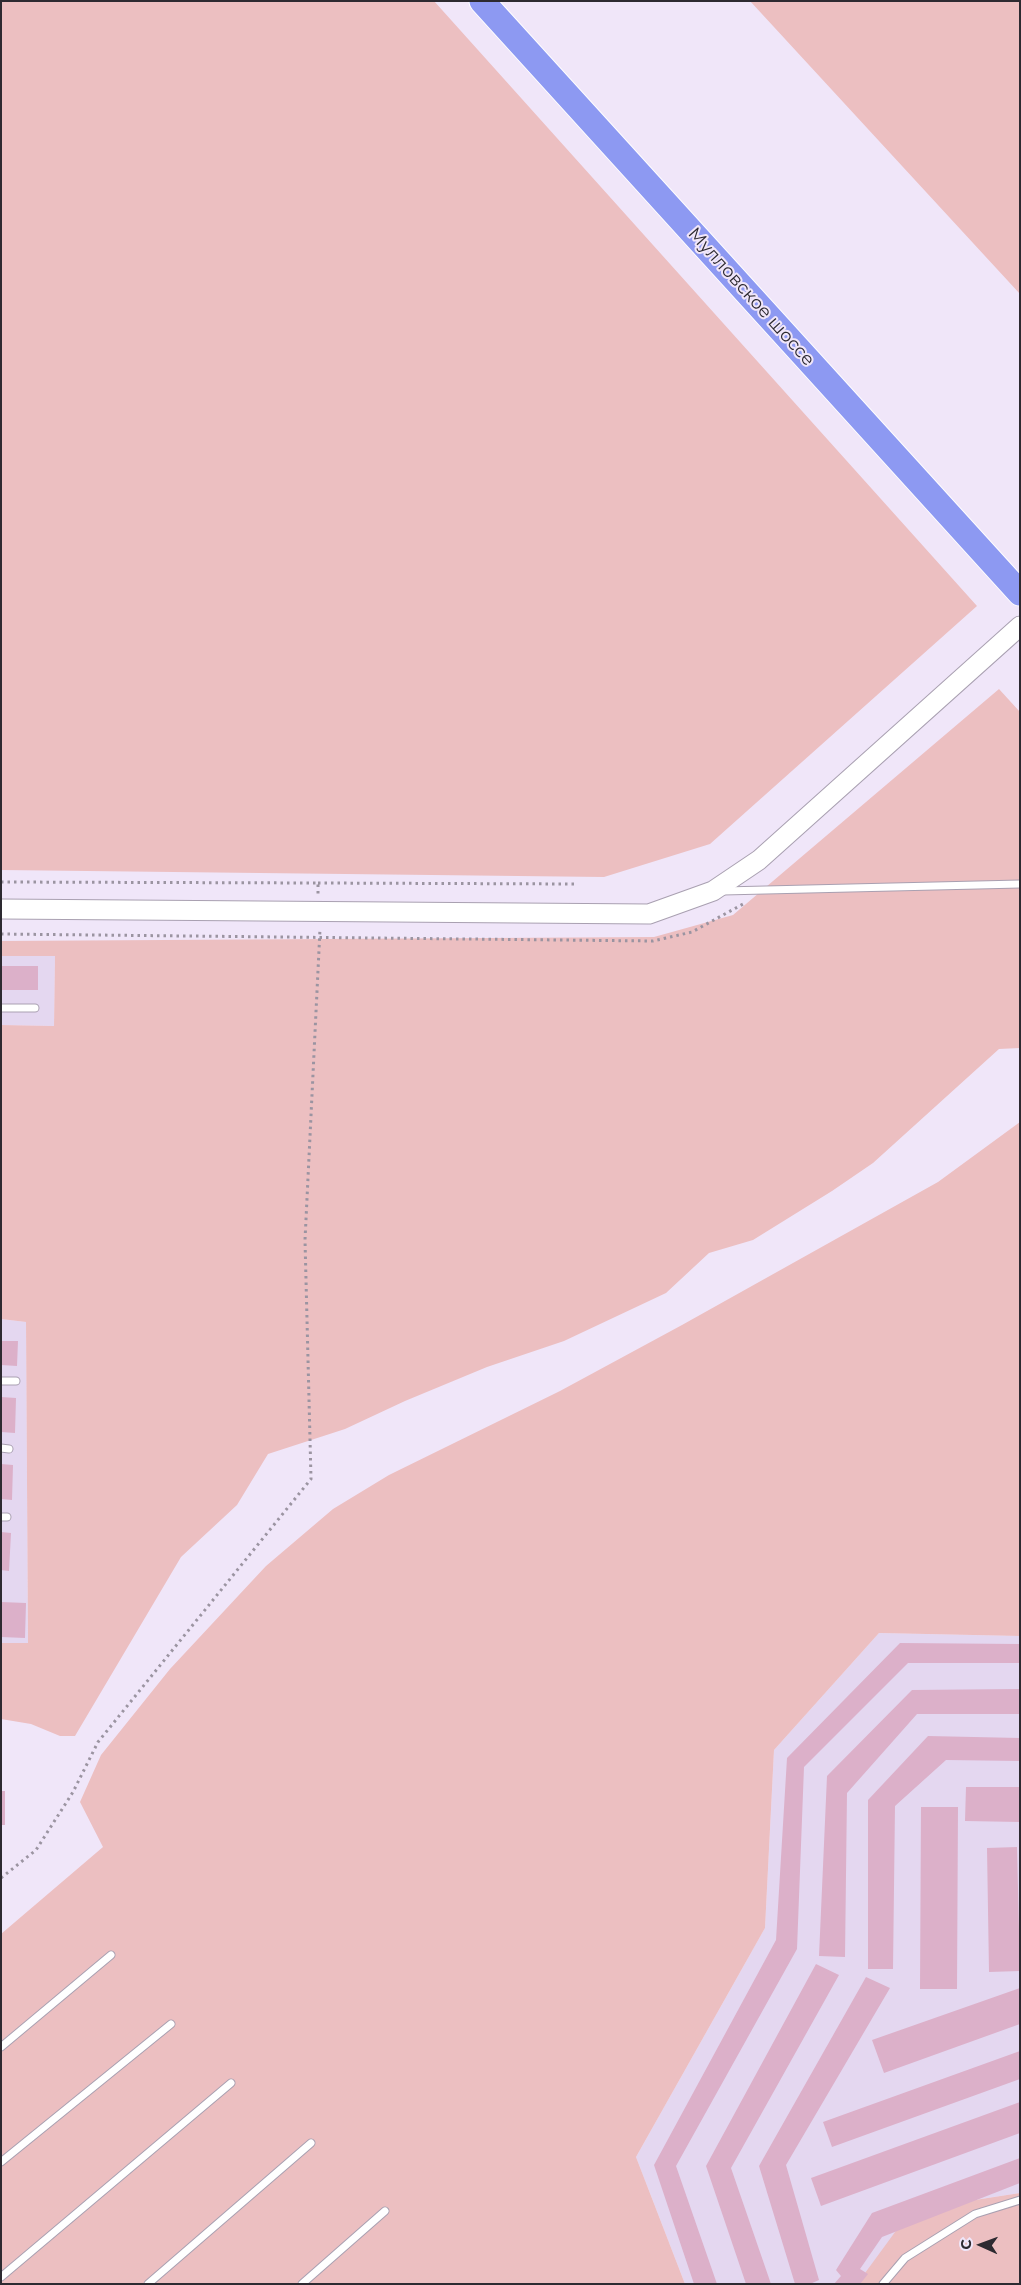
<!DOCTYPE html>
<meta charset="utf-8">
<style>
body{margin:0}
#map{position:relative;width:1021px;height:2285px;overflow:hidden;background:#f0e6f9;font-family:Montserrat,sans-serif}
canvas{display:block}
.frame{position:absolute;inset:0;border:2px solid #2d2a31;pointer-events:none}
.north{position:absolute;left:956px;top:2220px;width:50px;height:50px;-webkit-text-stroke:4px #f0e6f9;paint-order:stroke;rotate:272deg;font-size:14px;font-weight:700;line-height:20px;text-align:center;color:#2d2a31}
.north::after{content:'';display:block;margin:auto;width:18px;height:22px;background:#2d2a31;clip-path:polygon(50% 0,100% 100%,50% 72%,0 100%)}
</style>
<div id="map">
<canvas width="1021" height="2285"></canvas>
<div class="frame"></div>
<div class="north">С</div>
</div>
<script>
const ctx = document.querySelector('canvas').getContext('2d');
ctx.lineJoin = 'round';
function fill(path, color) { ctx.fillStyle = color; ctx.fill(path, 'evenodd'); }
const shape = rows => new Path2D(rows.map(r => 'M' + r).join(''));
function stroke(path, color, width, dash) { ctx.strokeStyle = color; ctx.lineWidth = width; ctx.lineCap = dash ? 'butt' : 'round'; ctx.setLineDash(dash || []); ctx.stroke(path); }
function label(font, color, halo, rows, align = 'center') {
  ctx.font = font + ' Montserrat,sans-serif'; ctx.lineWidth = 4; ctx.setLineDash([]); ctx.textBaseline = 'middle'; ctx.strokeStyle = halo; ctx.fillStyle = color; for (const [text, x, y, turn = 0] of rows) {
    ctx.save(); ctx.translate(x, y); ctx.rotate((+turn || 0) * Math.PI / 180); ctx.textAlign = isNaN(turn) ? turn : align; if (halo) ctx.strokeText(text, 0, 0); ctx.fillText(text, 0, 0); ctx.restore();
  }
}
fill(shape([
 [1,956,55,956,54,1026,1,1025],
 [1,1319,26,1322,28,1644,1,1643],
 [879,1633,1020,1636,1020,2193,949,2204,857,2284,685,2284,636,2157,765,1928,774,1750]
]), '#e4d7f0');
fill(shape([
 [1,1,434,1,977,606,710,844,604,877,1,870],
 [750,1,1020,1,1020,294],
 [999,689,1020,712,1020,1048,999,1049,873,1163,832,1191,753,1240,709,1253,666,1293,564,1341,487,1367,405,1401,345,1429,268,1454,237,1505,181,1557,75,1736,60,1736,31,1724,1,1719,1,1643,28,1643,26,1322,1,1319,1,1025,54,1026,55,956,1,956,1,941,654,937,733,915],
 [1020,1122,1020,1636,879,1633,774,1750,765,1928,636,2157,685,2284,1,2284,1,1934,103,1847,80,1802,101,1755,170,1669,266,1566,333,1509,389,1475,560,1391,682,1325,938,1182],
 [1020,2193,1020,2284,857,2284,898,2228,949,2204]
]), '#ecbfc1');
fill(shape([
 [1,966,38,966,38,990,1,990],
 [1,1341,18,1341,17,1366,1,1365],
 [1,1397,16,1398,15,1433,1,1432],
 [1,1464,13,1465,12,1500,1,1499],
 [1,1532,11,1533,9,1571,1,1570],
 [1,1602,26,1603,25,1638,1,1637],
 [900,1643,1020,1644,1020,1663,908,1663,804,1767,797,1949,676,2166,717,2284,694,2284,654,2165,776,1940,787,1758],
 [1020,1689,1020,1714,917,1714,847,1793,845,1957,819,1956,827,1776,912,1690],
 [928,1736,1020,1738,1020,1761,946,1760,895,1806,893,1969,868,1969,868,1800],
 [966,1787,1020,1787,1020,1822,965,1821],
 [1,1791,5,1791,5,1825,1,1825],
 [921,1807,958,1807,957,1989,920,1989],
 [1017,1847,1020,1971,989,1972,987,1848],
 [816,1964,839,1975,731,2168,771,2284,746,2284,706,2166],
 [866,1977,890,1988,786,2165,819,2280,810,2284,795,2284,759,2166],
 [1020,1988,1020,2024,884,2073,872,2040],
 [1020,2051,1020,2079,832,2147,823,2122],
 [1020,2102,1020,2133,821,2206,811,2178],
 [1020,2158,1020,2183,882,2237,860,2269,868,2274,860,2284,834,2284,841,2276,836,2270,872,2213]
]), '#dcb0c9');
const lane = shape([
 [723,891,1020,884],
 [1,1008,35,1008],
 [1,1381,16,1381],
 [1,1448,9,1449],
 [1,1517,7,1517],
 [1,2047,111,1955],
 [1,2162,171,2024],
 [1,2277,231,2083],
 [148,2284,311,2143],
 [302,2284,385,2211],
 [883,2284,905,2258,975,2214,1020,2200]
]);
const secondary = shape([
 [1,909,649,914,713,891,759,860,1020,626]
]);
const highway = shape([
 [482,1,1020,593]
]);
stroke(lane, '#a9a0b1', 9);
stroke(secondary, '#a9a0b1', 21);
stroke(highway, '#fff', 27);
stroke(shape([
 [1,882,318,883,318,896],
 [318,883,576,884],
 [1,934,653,941,692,932,745,903],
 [1,1878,36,1850,73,1792,98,1742,311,1479,305,1240,320,929]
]), '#9b94a1', 3, [2.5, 4]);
stroke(lane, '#fff', 7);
stroke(secondary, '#fff', 19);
stroke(highway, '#8d99f2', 25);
label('18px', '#2d2a31', '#f0e6f9', [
 ["Мулловское шоссе",751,297,48]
]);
</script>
